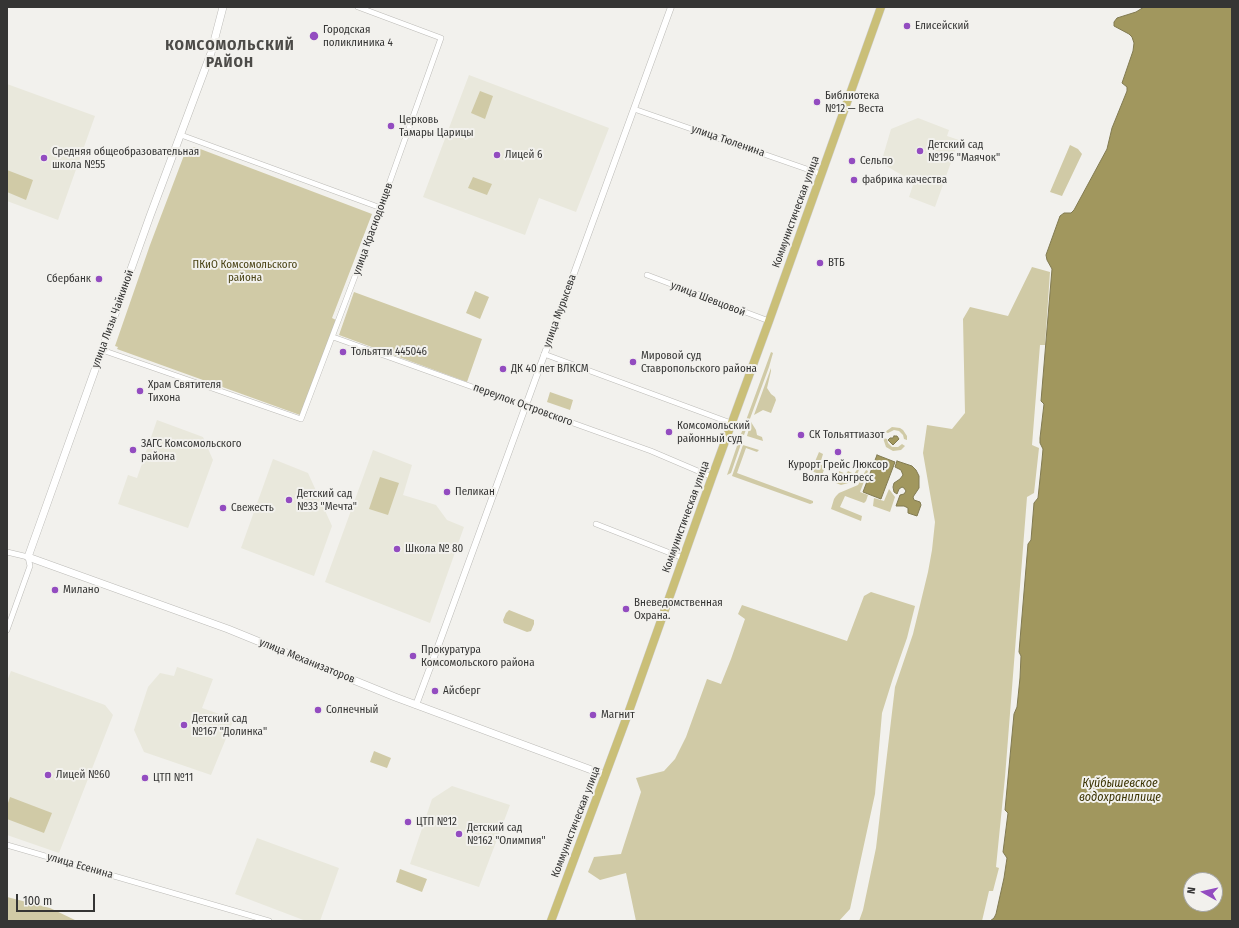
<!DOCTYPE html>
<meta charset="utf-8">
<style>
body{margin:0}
#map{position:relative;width:1239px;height:928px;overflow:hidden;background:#f2f1ed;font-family:"Fira Sans Condensed",sans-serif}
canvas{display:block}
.frame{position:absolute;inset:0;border:8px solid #353534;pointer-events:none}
.north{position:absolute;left:1183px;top:872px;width:40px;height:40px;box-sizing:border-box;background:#f2f1ed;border:1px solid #a6a6a3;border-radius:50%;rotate:278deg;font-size:11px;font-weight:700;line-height:16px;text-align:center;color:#353534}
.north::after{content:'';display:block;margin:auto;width:14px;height:18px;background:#934cc0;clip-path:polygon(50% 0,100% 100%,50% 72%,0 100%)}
.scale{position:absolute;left:16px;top:894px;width:79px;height:18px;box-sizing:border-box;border:2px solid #353534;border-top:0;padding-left:5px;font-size:12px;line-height:14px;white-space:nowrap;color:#353534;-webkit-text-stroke:3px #f2f1ed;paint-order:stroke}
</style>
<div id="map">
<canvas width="1239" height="928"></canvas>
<div class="frame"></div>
<div class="north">N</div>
<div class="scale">100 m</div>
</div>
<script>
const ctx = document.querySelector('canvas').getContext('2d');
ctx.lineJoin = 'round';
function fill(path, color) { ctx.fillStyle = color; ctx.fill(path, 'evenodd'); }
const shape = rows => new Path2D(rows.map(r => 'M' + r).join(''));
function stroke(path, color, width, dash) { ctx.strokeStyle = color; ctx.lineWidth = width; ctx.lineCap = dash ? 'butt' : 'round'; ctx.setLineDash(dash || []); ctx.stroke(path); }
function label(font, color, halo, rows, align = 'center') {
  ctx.font = font + ' "Fira Sans Condensed",sans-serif'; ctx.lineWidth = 4; ctx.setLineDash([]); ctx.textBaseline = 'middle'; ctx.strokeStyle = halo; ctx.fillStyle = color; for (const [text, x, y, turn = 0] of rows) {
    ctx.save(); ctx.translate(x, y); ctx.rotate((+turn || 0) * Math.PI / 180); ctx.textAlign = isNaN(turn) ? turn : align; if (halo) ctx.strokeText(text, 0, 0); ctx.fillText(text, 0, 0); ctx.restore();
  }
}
fill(shape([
 [469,75,609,128,576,212,539,198,525,235,423,197],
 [7,84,95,116,58,220,7,201],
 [918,118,949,130,947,136,959,140,935,207,909,197,914,182,881,163,891,129],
 [157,420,203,437,213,460,188,528,118,504,128,475,137,478],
 [373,450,412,465,403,495,436,505,447,520,464,527,430,623,325,582],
 [273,459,308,473,332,526,314,576,241,548],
 [177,667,213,679,202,708,234,719,211,775,144,752,134,730,148,687,160,673,174,676],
 [11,671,105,705,113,715,59,853,7,835,7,681],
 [452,786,510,805,479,887,410,864,432,799],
 [257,838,339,868,320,921,306,921,235,894]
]), '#e9e8dc');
fill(shape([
 [480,91,493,96,485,119,471,113],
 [1070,145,1078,149,1082,154,1062,196,1050,192],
 [195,147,372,214,332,318,336,320,300,415,117,349,118,347,115,346,150,245,186,150],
 [7,170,33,180,26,200,7,192],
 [473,177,492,184,487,195,468,188],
 [1032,267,1050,272,1045,345,1040,345,1032,445,1039,448,1034,493,1027,497,1005,777,996,867,999,868,993,891,989,891,982,921,859,921,863,910,876,848,895,687,913,634,928,572,932,550,935,522,923,453,927,425,952,429,965,413,963,319,970,307,1008,316],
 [475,291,489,297,480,319,466,313],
 [354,292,482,339,467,382,339,335],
 [771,352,773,353,769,367,744,435,741,434],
 [771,368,771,371,767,388,771,394,775,397,776,400,771,413,763,410,754,415],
 [550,392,573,400,570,410,547,402],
 [751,422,756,430,757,435,762,437,763,441,747,436],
 [892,427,900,428,903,430,907,436,907,440,904,439,903,435,899,431,894,430,888,433,885,432],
 [883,438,887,439,888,443,892,447,898,447,902,444,905,446,901,450,893,451,886,447],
 [738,443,741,444,731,473,727,475],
 [743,445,759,450,757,452,746,448,737,473,813,501,813,503,810,504,732,476],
 [819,452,823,454,820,464,825,467,822,475,811,471],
 [859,467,860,467,857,475,852,482,841,485,836,483,839,471,846,474,848,471,854,474],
 [866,470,868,471,860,492,868,495,866,501,864,503,845,496,840,507,862,516,861,521,831,509,834,499,836,496,839,493,858,485],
 [380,477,399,483,388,515,369,509],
 [889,489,895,497,890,512,873,506,874,498,884,501],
 [871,592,915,606,907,638,893,678,882,713,875,794,850,909,839,921,636,921,626,873,600,880,588,872,594,857,621,854,641,792,636,778,664,771,675,759,686,737,707,679,721,684,731,659,745,619,738,614,742,605,847,641,864,596],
 [509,610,534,620,534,624,531,631,527,632,504,623,503,620,506,613],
 [374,751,391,758,387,768,370,762],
 [10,797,52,813,44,833,7,819,7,806],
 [400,869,427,879,422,892,396,882],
 [7,897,50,908,77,921,7,921]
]), '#d0caa6');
const water = shape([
 [1144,7,1232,7,1232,921,990,921,994,918,996,914,1004,878,1007,858,1003,852,1008,813,1005,810,1014,714,1017,707,1020,678,1021,656,1019,652,1028,544,1031,540,1034,503,1038,498,1042,460,1043,449,1040,443,1040,438,1044,404,1041,401,1052,269,1047,260,1046,255,1060,216,1064,213,1071,213,1074,210,1107,149,1112,128,1127,91,1127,87,1122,83,1133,51,1134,43,1132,37,1129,34,1114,26,1114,22,1117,18,1136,12,1144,7],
 [1191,880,1215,880,1215,904,1191,904,1191,880],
 [894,436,897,436,899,439,893,445,888,440,890,438,893,438,894,436],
 [877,455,895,462,881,499,863,492,877,455],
 [897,461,912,466,916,470,919,476,919,488,913,497,914,500,920,502,921,505,917,516,908,513,908,508,904,506,896,506,900,495,904,494,906,491,904,488,902,487,899,489,897,494,894,492,893,487,894,483,900,479,903,475,901,470,895,467,897,461]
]);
fill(water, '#a1975e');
stroke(water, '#817a51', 1);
const minor = shape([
 [634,109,821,174],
 [181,135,381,208],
 [647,275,769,321],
 [333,337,651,451,712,477],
 [102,350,301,419,374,226,441,38,358,7],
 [544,354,731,423],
 [596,524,683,558],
 [7,552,28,557,30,566,7,630],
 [7,845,269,921]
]);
const tertiary = shape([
 [416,705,440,641,671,7]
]);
const secondary = shape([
 [223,7,211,53,150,216,28,557,228,629,395,697,605,775]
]);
const primary = shape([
 [551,921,629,711,712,477,769,321,881,7]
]);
stroke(minor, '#bcbbb7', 6);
stroke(tertiary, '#bcbbb7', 7);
stroke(secondary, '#bcbbb7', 8);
stroke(primary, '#cfcfce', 9);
stroke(minor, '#fff', 5);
stroke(tertiary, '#fff', 6);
stroke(secondary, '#fff', 7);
stroke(primary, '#cabf78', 8);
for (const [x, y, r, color] of [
 [907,26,4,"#934cc0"],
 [314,36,5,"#934cc0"],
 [817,102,4,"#934cc0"],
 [391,126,4,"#934cc0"],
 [920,151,4,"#934cc0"],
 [497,155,4,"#934cc0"],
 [44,158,4,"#934cc0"],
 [852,161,4,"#934cc0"],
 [854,180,4,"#934cc0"],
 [820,263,4,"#934cc0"],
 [99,279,4,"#934cc0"],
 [343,352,4,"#934cc0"],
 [633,362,4,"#934cc0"],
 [503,369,4,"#934cc0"],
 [140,391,4,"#934cc0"],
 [669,432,4,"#934cc0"],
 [801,435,4,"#934cc0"],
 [133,450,4,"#934cc0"],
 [838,452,4,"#934cc0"],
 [447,492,4,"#934cc0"],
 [289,500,4,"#934cc0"],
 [223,508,4,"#934cc0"],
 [397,549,4,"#934cc0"],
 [55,590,4,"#934cc0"],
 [626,609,4,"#934cc0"],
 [413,656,4,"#934cc0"],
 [435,691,4,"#934cc0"],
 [318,710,4,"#934cc0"],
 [593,715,4,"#934cc0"],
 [184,725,4,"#934cc0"],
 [48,775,4,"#934cc0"],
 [145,778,4,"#934cc0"],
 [408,822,4,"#934cc0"],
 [459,834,4,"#934cc0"]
]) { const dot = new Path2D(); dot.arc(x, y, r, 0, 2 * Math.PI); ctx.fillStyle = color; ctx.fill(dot); stroke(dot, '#f2f1ed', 1.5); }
label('11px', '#353534', '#f2f1ed', [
 ["Елисейский",915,26],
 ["Городская",323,30],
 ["поликлиника 4",323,43],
 ["Библиотека",825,96],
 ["№12 — Веста",825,109],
 ["Церковь",399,120],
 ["Тамары Царицы",399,133],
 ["Детский сад",928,145],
 ["№196 \"Маячок\"",928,158],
 ["Средняя общеобразовательная",52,152],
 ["школа №55",52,165],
 ["Лицей 6",505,155],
 ["Сельпо",860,161],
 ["фабрика качества",862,180],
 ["ВТБ",828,263],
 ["Сбербанк",91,279,"right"],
 ["Тольятти 445046",351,352],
 ["Мировой суд",641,356],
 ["Ставропольского района",641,369],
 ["ДК 40 лет ВЛКСМ",511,369],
 ["Храм Святителя",148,385],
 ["Тихона",148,398],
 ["Комсомольский",677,426],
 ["районный суд",677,439],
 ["СК Тольяттиазот",809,435],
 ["ЗАГС Комсомольского",141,444],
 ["района",141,457],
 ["Курорт Грейс Люксор",838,465,"center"],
 ["Волга Конгресс",838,478,"center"],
 ["Пеликан",455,492],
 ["Детский сад",297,494],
 ["№33 \"Мечта\"",297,507],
 ["Свежесть",231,508],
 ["Школа № 80",405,549],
 ["Милано",63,590],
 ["Вневедомственная",634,603],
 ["Охрана.",634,616],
 ["Прокуратура",421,650],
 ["Комсомольского района",421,663],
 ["Айсберг",443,691],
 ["Солнечный",326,710],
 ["Магнит",601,715],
 ["Детский сад",192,719],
 ["№167 \"Долинка\"",192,732],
 ["Лицей №60",56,775],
 ["ЦТП №11",153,778],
 ["ЦТП №12",416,822],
 ["Детский сад",467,828],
 ["№162 \"Олимпия\"",467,841]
], 'left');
label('11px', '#353534', '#f2f1ed', [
 ["улица Тюленина",728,141,19],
 ["Коммунистическая улица",796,212,-70],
 ["улица Краснодонцев",373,229,-70],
 ["улица Шевцовой",708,299,21],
 ["улица Мурысева",560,311,-70],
 ["улица Лизы Чайкиной",113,319,-70],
 ["переулок Островского",523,405,20],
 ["Коммунистическая улица",686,517,-70],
 ["улица Механизаторов",307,661,22],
 ["Коммунистическая улица",576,822,-69],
 ["улица Есенина",80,866,16]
]);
label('11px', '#4a4315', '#f2f1ed', [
 ["ПКиО Комсомольского",245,265],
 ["района",245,278]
]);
label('italic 12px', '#3b3303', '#f2f1ed', [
 ["Куйбышевское",1120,784],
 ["водохранилище",1120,798]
]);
ctx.letterSpacing = '1px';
label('bold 15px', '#4c4b48', '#f2f1ed', [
 ["КОМСОМОЛЬСКИЙ",230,46],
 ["РАЙОН",230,63]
]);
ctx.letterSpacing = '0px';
</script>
